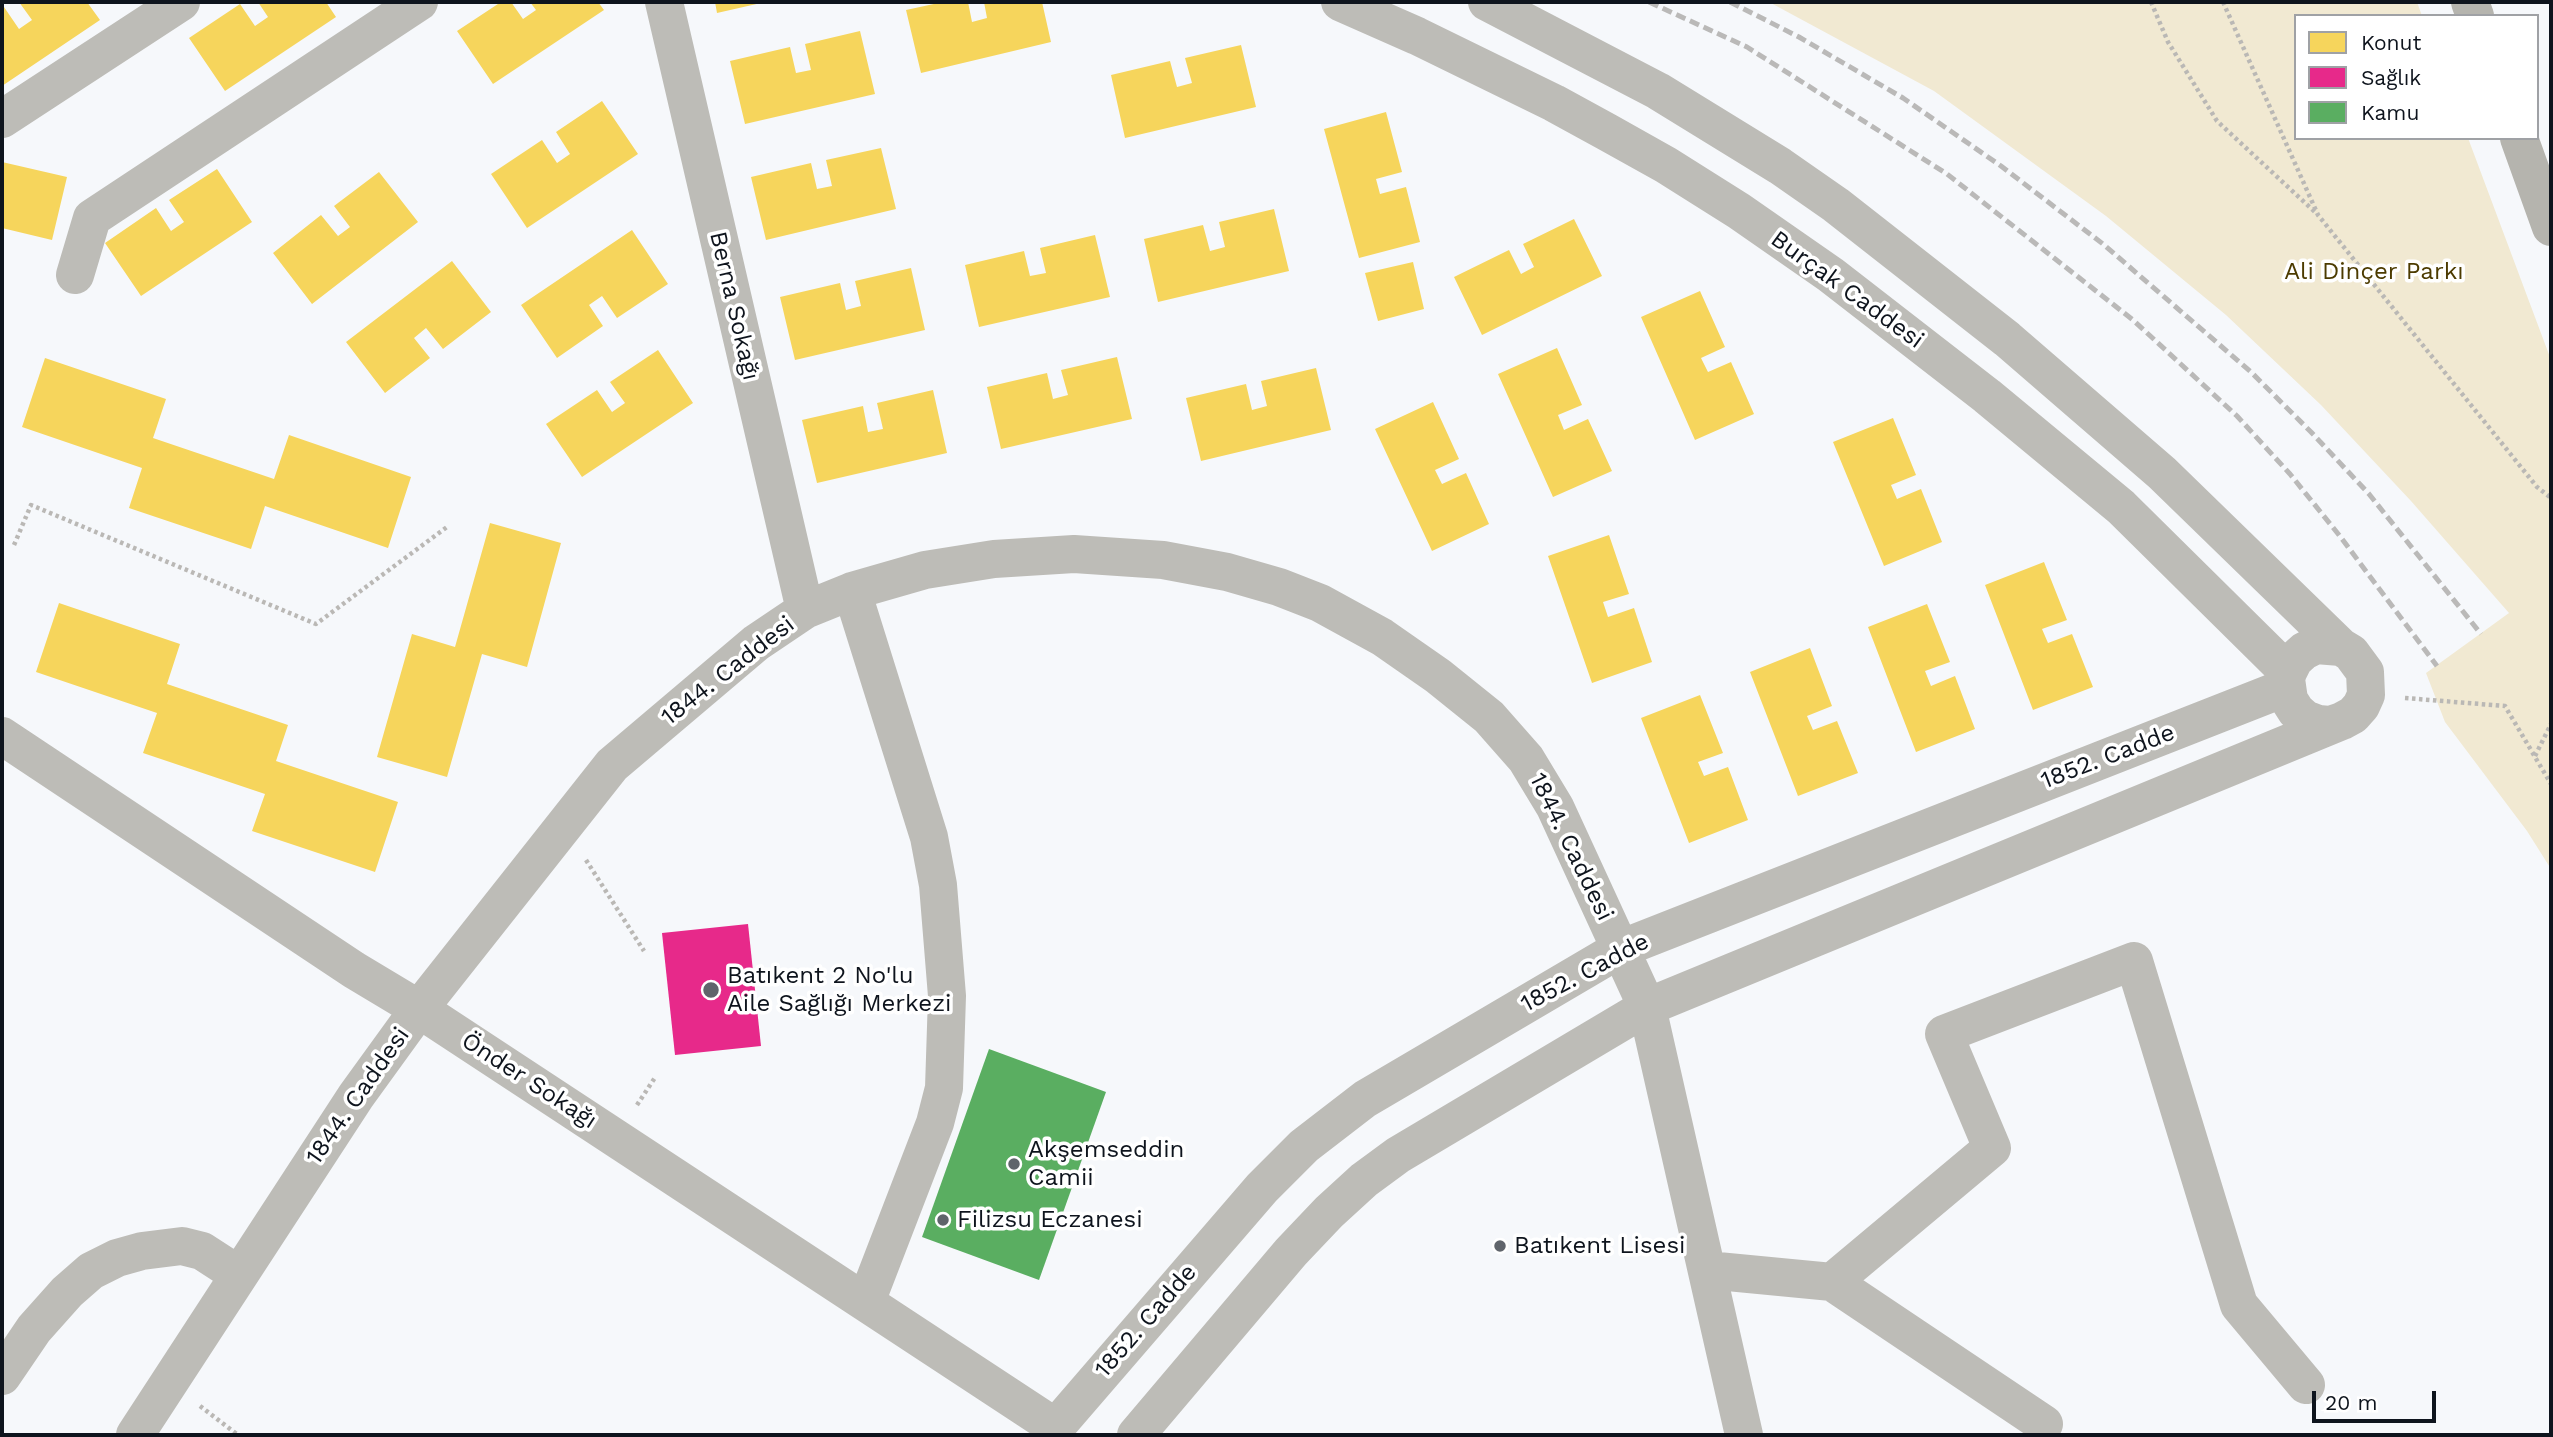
<!DOCTYPE html>
<meta charset="utf-8">
<style>
body{margin:0}
#map{position:relative;width:2553px;height:1437px;overflow:hidden;background:#f6f8fb;font-family:"Work Sans",sans-serif}
canvas{display:block}
.frame{position:absolute;inset:0;border:4px solid #0e141d;pointer-events:none}
.legend{position:absolute;left:2294px;top:14px;width:245px;height:126px;box-sizing:border-box;background:#fff;border:2px solid #9fa1a5;margin:0;padding:9px 12px;list-style:none;font-size:21px;color:#0e141d}
.legend li{display:flex;align-items:center;gap:14px;height:35px}
.legend b{width:35px;border:2px solid #9fa1a5}
.scale{position:absolute;left:2312px;top:1391px;width:124px;height:32px;box-sizing:border-box;border:4px solid #0e141d;border-top:0;padding-left:9px;font-size:21px;line-height:24px;white-space:nowrap;color:#0e141d;-webkit-text-stroke:5px #fff;paint-order:stroke}
</style>
<div id="map">
<canvas width="2553" height="1437"></canvas>
<div class="frame"></div>
<ul class="legend">
<li><b style="height:19px;background:#f6d55c"></b>Konut</li>
<li><b style="height:19px;background:#e7298a"></b>Sağlık</li>
<li><b style="height:19px;background:#5aae61"></b>Kamu</li>
</ul>
<div class="scale">20 m</div>
</div>
<script>
const ctx = document.querySelector('canvas').getContext('2d');
ctx.lineJoin = 'round';
function fill(path, color) { ctx.fillStyle = color; ctx.fill(path, 'evenodd'); }
const shape = rows => new Path2D(rows.map(r => 'M' + r).join(''));
function stroke(path, color, width, dash) { ctx.strokeStyle = color; ctx.lineWidth = width; ctx.lineCap = dash ? 'butt' : 'round'; ctx.setLineDash(dash || []); ctx.stroke(path); }
function label(font, color, halo, rows, align = 'center') {
  ctx.font = font + ' "Work Sans",sans-serif'; ctx.lineWidth = 7; ctx.setLineDash([]); ctx.textBaseline = 'middle'; ctx.strokeStyle = halo; ctx.fillStyle = color; for (const [text, x, y, turn = 0] of rows) {
    ctx.save(); ctx.translate(x, y); ctx.rotate((+turn || 0) * Math.PI / 180); ctx.textAlign = isNaN(turn) ? turn : align; if (halo) ctx.strokeText(text, 0, 0); ctx.fillText(text, 0, 0); ctx.restore();
  }
}
fill(shape([
 [1769,2,2417,2,2422,16,2296,16,2296,138,2468,138,2551,360,2551,869,2527,831,2445,722,2426,673,2509,613,2411,501,2321,405,2226,315,2106,216,1934,91]
]), '#f1e9d2');
fill(shape([
 [19,2,87,2,100,20,2,86,2,8,4,7,19,29,32,20],
 [258,2,326,2,336,17,225,91,189,38,240,4,255,26,268,17],
 [501,2,511,2,523,19,536,10,530,2,598,2,604,10,493,84,457,31],
 [715,2,761,2,761,3,717,13],
 [943,2,968,2,972,22,987,18,984,2,1042,2,1051,42,921,73,906,10],
 [860,31,875,94,745,124,730,61,790,47,796,73,811,70,805,44],
 [1241,45,1256,107,1125,138,1111,75,1170,61,1177,87,1192,83,1185,58],
 [602,101,638,154,527,228,491,174,542,140,557,163,570,154,556,132],
 [1386,112,1402,172,1376,179,1380,194,1406,187,1420,242,1359,258,1324,129],
 [881,148,896,209,766,240,751,177,811,163,817,189,832,186,826,160],
 [2,162,67,177,52,240,2,228],
 [217,169,252,222,141,296,105,243,156,208,171,231,184,222,169,200],
 [379,172,418,222,312,304,273,253,321,215,338,236,350,227,334,206],
 [1274,209,1289,271,1158,302,1144,239,1203,225,1210,251,1225,247,1219,222],
 [1574,219,1602,276,1482,335,1454,277,1509,250,1521,274,1534,267,1523,244],
 [632,230,668,284,617,318,602,296,589,305,603,326,557,358,521,305],
 [1095,235,1110,297,979,327,965,265,1024,251,1030,276,1046,273,1040,248],
 [452,261,491,312,443,349,426,328,414,338,430,358,385,393,346,342],
 [1413,262,1424,309,1378,321,1365,273],
 [911,268,925,330,795,360,780,297,840,283,846,310,861,306,855,281],
 [1700,291,1725,347,1701,358,1708,372,1731,362,1754,414,1695,440,1641,317],
 [1557,348,1582,405,1558,415,1564,430,1588,419,1612,471,1553,497,1498,374],
 [658,350,693,403,582,477,546,424,597,390,612,412,625,403,610,382],
 [1117,357,1132,419,1001,449,987,387,1047,373,1053,399,1068,395,1061,370],
 [45,358,166,399,153,438,274,479,289,435,411,477,388,548,265,506,251,549,129,508,142,468,22,427],
 [1316,368,1331,430,1201,461,1186,398,1246,384,1252,410,1267,406,1261,381],
 [933,390,947,453,817,483,802,420,863,406,868,432,883,429,877,403],
 [1433,402,1459,459,1435,470,1442,484,1466,473,1489,524,1432,551,1375,429],
 [1893,418,1916,475,1891,485,1897,499,1921,489,1942,542,1884,566,1833,442],
 [490,523,561,543,527,667,482,654,447,777,377,757,412,634,455,647],
 [1609,535,1629,594,1603,602,1608,617,1634,608,1652,662,1592,683,1548,556],
 [2044,562,2067,620,2042,629,2048,643,2072,634,2093,687,2033,710,1985,585],
 [59,603,180,644,167,684,288,725,276,761,398,802,375,872,252,831,265,794,143,753,157,713,36,672],
 [1927,604,1950,662,1925,671,1931,686,1955,676,1975,729,1916,752,1868,627],
 [1810,648,1832,706,1807,716,1813,730,1837,721,1858,773,1798,796,1750,672],
 [1700,695,1723,753,1698,762,1704,776,1728,767,1748,820,1689,843,1641,718]
]), '#f6d55c');
fill(shape([
 [748,924,761,1046,675,1055,662,933]
]), '#e7298a');
fill(shape([
 [989,1049,1106,1092,1039,1280,922,1237]
]), '#5aae61');
stroke(shape([
 [2151,2,2168,42,2217,121,2316,213],
 [2223,2,2318,215,2537,487,2551,498],
 [14,545,31,505,316,624,447,527],
 [2405,698,2505,706,2551,784],
 [2535,756,2551,724],
 [586,860,644,951],
 [637,1105,656,1076],
 [200,1406,238,1435]
]), '#bab8b5', 4.5, [3.5, 3.5]);
stroke(shape([
 [664,2,805,610],
 [1340,2,1417,36,1554,103,1607,132,1666,165,1739,211,1831,275,1987,396,2121,507,2288,672],
 [1487,2,1658,91,1780,166,1836,205,2007,339,2162,473,2341,647],
 [2,119,181,2],
 [75,275,92,218,419,2],
 [852,591,929,837,938,885,947,996,944,1088,935,1123,866,1302],
 [2,736,354,970,419,1009,1055,1427],
 [1707,1270,1832,1282,1992,1148,1944,1034,2134,961,2239,1305,2306,1385],
 [1832,1282,2044,1424],
 [2,1376,34,1329,67,1292,91,1271,117,1258,142,1251,182,1246,202,1251,239,1275],
 [135,1435,356,1096,419,1009,612,765,756,643,805,610,852,591,925,570,994,559,1074,554,1163,560,1227,572,1279,587,1320,603,1382,637,1438,676,1489,717,1526,759,1555,807,1647,1007,1744,1435],
 [1049,1435,1262,1188,1304,1146,1365,1099,1620,949,2287,687],
 [1136,1435,1291,1252,1329,1212,1364,1180,1398,1155,1647,1007,2342,721,2353,715,2361,706,2366,695,2365,672,2351,653,2341,647,2316,645,2304,651,2294,660,2288,672,2286,679,2289,700,2296,711,2305,719,2318,724,2330,725,2342,721]
]), '#bdbcb7', 38);
stroke(shape([
 [2470,2,2475,16],
 [2519,138,2551,227]
]), '#b5b4ae', 38);
stroke(shape([
 [1649,2,1747,47,1947,174,2133,320,2237,416,2290,474,2339,535,2437,666],
 [1730,2,1799,37,1903,98,2001,166,2103,244,2251,372,2311,432,2369,494,2481,634]
]), '#bab9b8', 5, [10, 5]);
for (const [x, y, r, color] of [
 [711,990,9,"#5f646b"],
 [1014,1164,7,"#5f646b"],
 [943,1220,7,"#5f646b"],
 [1500,1246,7,"#5f646b"]
]) { const dot = new Path2D(); dot.arc(x, y, r, 0, 2 * Math.PI); ctx.fillStyle = color; ctx.fill(dot); stroke(dot, '#fff', 2.5); }
label('24px', '#4c3b00', '#fff', [
 ["Ali Dinçer Parkı",2374,272]
]);
label('24px', '#0e141d', '#fff', [
 ["Burçak Caddesi",1847,290,36],
 ["Berna Sokağı",734,306,77],
 ["1844. Caddesi",728,671,-38],
 ["1852. Cadde",2108,757,-21],
 ["1844. Caddesi",1571,847,64],
 ["1852. Cadde",1585,973,-28],
 ["Önder Sokağı",529,1081,33],
 ["1844. Caddesi",358,1096,-55],
 ["1852. Cadde",1146,1321,-49]
]);
label('24px', '#0e141d', '#fff', [
 ["Batıkent 2 No'lu",727,976],
 ["Aile Sağlığı Merkezi",727,1004],
 ["Akşemseddin",1028,1150],
 ["Camii",1028,1178],
 ["Filizsu Eczanesi",957,1220],
 ["Batıkent Lisesi",1514,1246]
], 'left');
</script>
